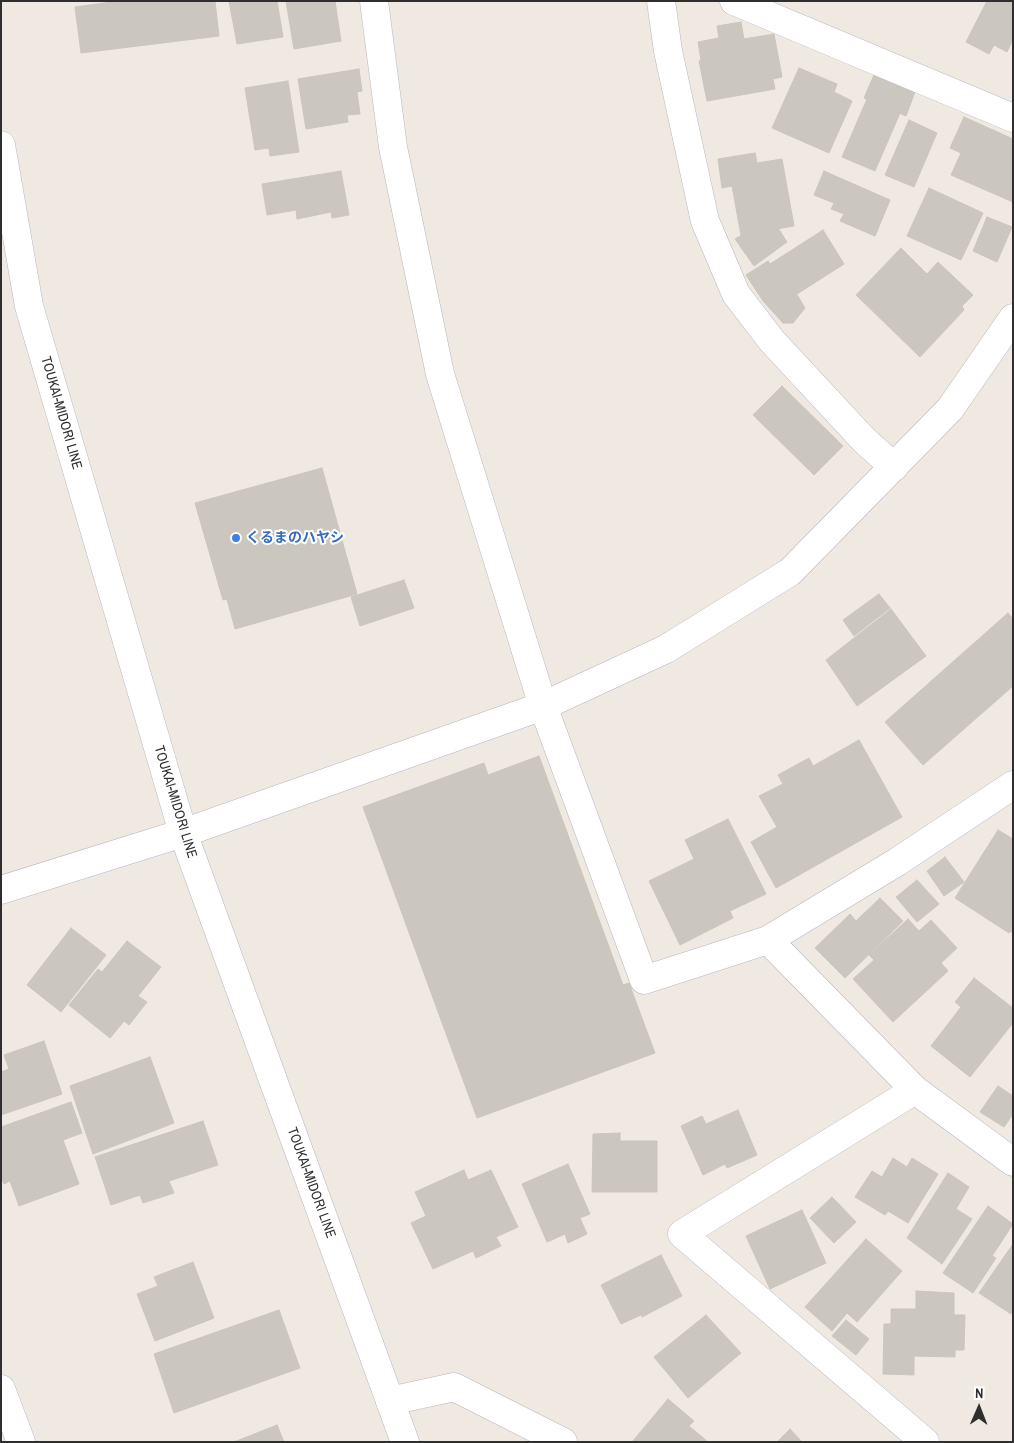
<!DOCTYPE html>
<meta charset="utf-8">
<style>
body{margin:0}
#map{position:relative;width:1014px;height:1443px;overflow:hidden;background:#efe9e1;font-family:"Archivo Narrow",sans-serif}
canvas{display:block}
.frame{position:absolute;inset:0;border:2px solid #2e2e2e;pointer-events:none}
.north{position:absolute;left:954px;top:1383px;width:50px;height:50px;-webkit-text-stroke:4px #fff;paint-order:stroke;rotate:1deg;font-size:14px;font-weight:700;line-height:20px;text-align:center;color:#2e2e2e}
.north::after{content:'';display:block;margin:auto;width:18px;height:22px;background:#2e2e2e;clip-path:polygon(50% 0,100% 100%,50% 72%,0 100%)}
</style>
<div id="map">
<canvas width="1014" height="1443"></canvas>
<div class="frame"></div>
<div class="north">N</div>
</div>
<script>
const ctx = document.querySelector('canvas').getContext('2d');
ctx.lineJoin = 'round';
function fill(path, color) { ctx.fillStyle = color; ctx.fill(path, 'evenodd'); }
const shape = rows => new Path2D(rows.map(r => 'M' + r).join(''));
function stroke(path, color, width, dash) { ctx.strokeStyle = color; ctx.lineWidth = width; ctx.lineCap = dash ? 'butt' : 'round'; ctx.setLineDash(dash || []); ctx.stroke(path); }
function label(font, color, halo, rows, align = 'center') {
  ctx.font = font + ' "Archivo Narrow","Noto Sans JP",sans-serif'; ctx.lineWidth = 4; ctx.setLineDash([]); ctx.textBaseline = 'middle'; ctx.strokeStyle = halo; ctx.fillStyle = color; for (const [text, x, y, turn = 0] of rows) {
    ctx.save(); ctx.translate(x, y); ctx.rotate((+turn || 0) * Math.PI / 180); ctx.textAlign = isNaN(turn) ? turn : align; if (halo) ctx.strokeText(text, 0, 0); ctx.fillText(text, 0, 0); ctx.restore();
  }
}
const building = shape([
 [119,1,215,1,219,36,81,53,75,7,119,1],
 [229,1,277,1,283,37,237,44,229,1],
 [286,1,335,1,341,41,294,49,286,1],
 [987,1,1013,1,1013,39,1007,52,994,45,989,54,966,42,987,1],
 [741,22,744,39,774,34,782,77,773,79,775,89,707,101,699,61,701,60,698,42,719,38,717,26,741,22],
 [799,68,837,84,834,92,852,101,829,153,772,128,799,68],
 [359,69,362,91,357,92,360,114,347,115,348,122,306,129,298,79,359,69],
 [874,75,915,92,906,116,864,98,874,75],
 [288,81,299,152,270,156,269,148,255,150,245,88,288,81],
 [867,99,900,113,875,171,842,157,867,99],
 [964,117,1013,139,1013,202,951,175,961,153,950,148,964,117],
 [909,120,937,133,914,187,885,175,909,120],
 [755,153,757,163,782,159,794,226,741,235,732,186,722,188,718,159,755,153],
 [341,171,349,215,332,218,331,212,297,219,296,210,267,215,262,184,341,171],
 [824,171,890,200,875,236,840,221,844,214,831,209,834,203,814,195,824,171],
 [929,188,983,213,961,260,907,236,929,188],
 [987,217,1012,227,997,262,973,251,987,217],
 [778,228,787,242,754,266,735,239,742,235,778,228],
 [823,230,844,264,797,294,790,283,785,287,770,264,823,230],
 [901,248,927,274,938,262,973,295,962,306,964,310,920,357,856,295,901,248],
 [768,261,785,287,790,283,805,308,793,323,783,323,763,301,746,275,768,261],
 [782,386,843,446,814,475,753,415,782,386],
 [322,468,357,594,235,629,227,599,223,600,195,503,322,468],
 [404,580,414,608,360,626,351,597,404,580],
 [879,594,890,608,854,636,843,620,879,594],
 [891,609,926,656,857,706,826,660,891,609],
 [1008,613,1013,619,1013,686,923,765,885,722,1008,613],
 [859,740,902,817,776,888,751,842,777,827,759,796,783,784,778,775,809,758,813,766,859,740],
 [539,756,623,985,629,983,655,1053,477,1118,363,807,484,763,488,775,539,756],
 [728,819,766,894,730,911,733,918,680,945,649,881,694,859,685,840,728,819],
 [998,830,1013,839,1013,933,1010,931,1009,933,955,898,998,830],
 [945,857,964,882,944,896,927,871,945,857],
 [917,880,939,904,917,922,896,897,917,880],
 [880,898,903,921,845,978,815,948,850,914,856,921,880,898],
 [908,919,919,931,931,920,957,948,941,963,948,971,893,1022,853,979,874,960,869,955,908,919],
 [71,928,106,955,61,1012,27,985,71,928],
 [127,941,161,967,138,996,147,1002,129,1025,124,1021,110,1038,69,1005,98,969,102,972,127,941],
 [974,978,1013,1008,1013,1023,970,1077,931,1046,961,1007,955,1002,974,978],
 [44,1041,62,1094,1,1115,1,1072,9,1069,4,1055,44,1041],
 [150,1057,174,1123,93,1154,70,1086,150,1057],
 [998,1086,1013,1096,1013,1114,1004,1127,980,1112,998,1086],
 [71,1102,82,1133,63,1140,79,1184,19,1206,10,1181,4,1184,1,1177,1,1127,71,1102],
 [738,1110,757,1155,727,1168,725,1164,703,1175,681,1126,702,1116,706,1124,738,1110],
 [203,1121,218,1165,169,1181,174,1193,143,1203,140,1195,111,1205,95,1157,203,1121],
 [620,1133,620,1141,657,1141,657,1192,592,1192,593,1134,620,1133],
 [893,1158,907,1167,912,1158,938,1174,908,1223,888,1211,885,1215,855,1197,872,1171,882,1177,893,1158],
 [568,1164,590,1214,580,1218,587,1234,568,1243,565,1234,547,1242,522,1184,568,1164],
 [464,1170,468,1180,491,1170,518,1227,496,1237,501,1246,476,1258,473,1251,433,1269,411,1223,426,1216,415,1192,464,1170],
 [948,1173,969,1187,956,1209,972,1219,942,1264,907,1238,948,1173],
 [832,1197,856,1222,834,1243,810,1218,832,1197],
 [988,1206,1013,1224,992,1256,996,1258,973,1293,943,1273,988,1206],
 [802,1210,826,1263,770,1289,746,1236,802,1210],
 [866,1239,902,1271,857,1322,847,1313,832,1331,805,1307,866,1239],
 [1013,1244,1013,1311,1011,1314,979,1293,1013,1244],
 [661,1255,682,1296,642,1317,641,1315,621,1324,601,1285,661,1255],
 [193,1262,214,1318,155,1341,137,1294,158,1286,154,1277,193,1262],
 [916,1291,954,1293,954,1315,965,1315,964,1350,955,1350,955,1357,914,1356,914,1375,883,1374,884,1324,891,1324,891,1309,916,1309,916,1291],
 [279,1310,300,1368,174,1413,154,1354,279,1310],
 [706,1315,741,1353,688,1398,654,1357,706,1315],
 [846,1320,869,1339,856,1355,832,1336,846,1320],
 [668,1399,694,1421,689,1426,708,1442,632,1442,668,1399],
 [277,1425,284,1442,234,1442,277,1425],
 [790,1429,802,1442,777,1442,790,1429]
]);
fill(building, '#cbc7bf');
stroke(building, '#cbc5ba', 1);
const minor = shape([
 [374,1,393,147,440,374,543,706,644,980,768,940,897,862,1013,785],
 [661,1,668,51,705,221,736,294,772,341,864,440,894,467],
 [734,1,1013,118],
 [768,940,915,1090,1013,1162],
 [915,1090,682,1234,925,1442],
 [1,1389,21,1442],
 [390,1401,454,1387,563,1442]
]);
const tertiary = shape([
 [1,890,183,833,543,706,666,649,790,572,950,409,1013,318]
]);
const secondary = shape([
 [1,145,29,306,183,833,405,1442]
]);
stroke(minor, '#b4b7c1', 29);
stroke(tertiary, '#b4b7c1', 29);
stroke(secondary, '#b4b7c1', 29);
stroke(minor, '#fff', 28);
stroke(tertiary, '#fff', 28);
stroke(secondary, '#fff', 28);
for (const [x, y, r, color] of [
 [236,538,5,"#3f7fe0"]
]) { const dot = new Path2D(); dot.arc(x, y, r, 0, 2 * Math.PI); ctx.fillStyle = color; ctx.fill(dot); stroke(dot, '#fff', 2); }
label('14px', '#2e2e2e', '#fff', [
 ["TOUKAI-MIDORI LINE",61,413,74],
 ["TOUKAI-MIDORI LINE",175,802,73],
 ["TOUKAI-MIDORI LINE",311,1183,70]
]);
label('bold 14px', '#366cbe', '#fff', [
 ["くるまのハヤシ",246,538]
], 'left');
</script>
